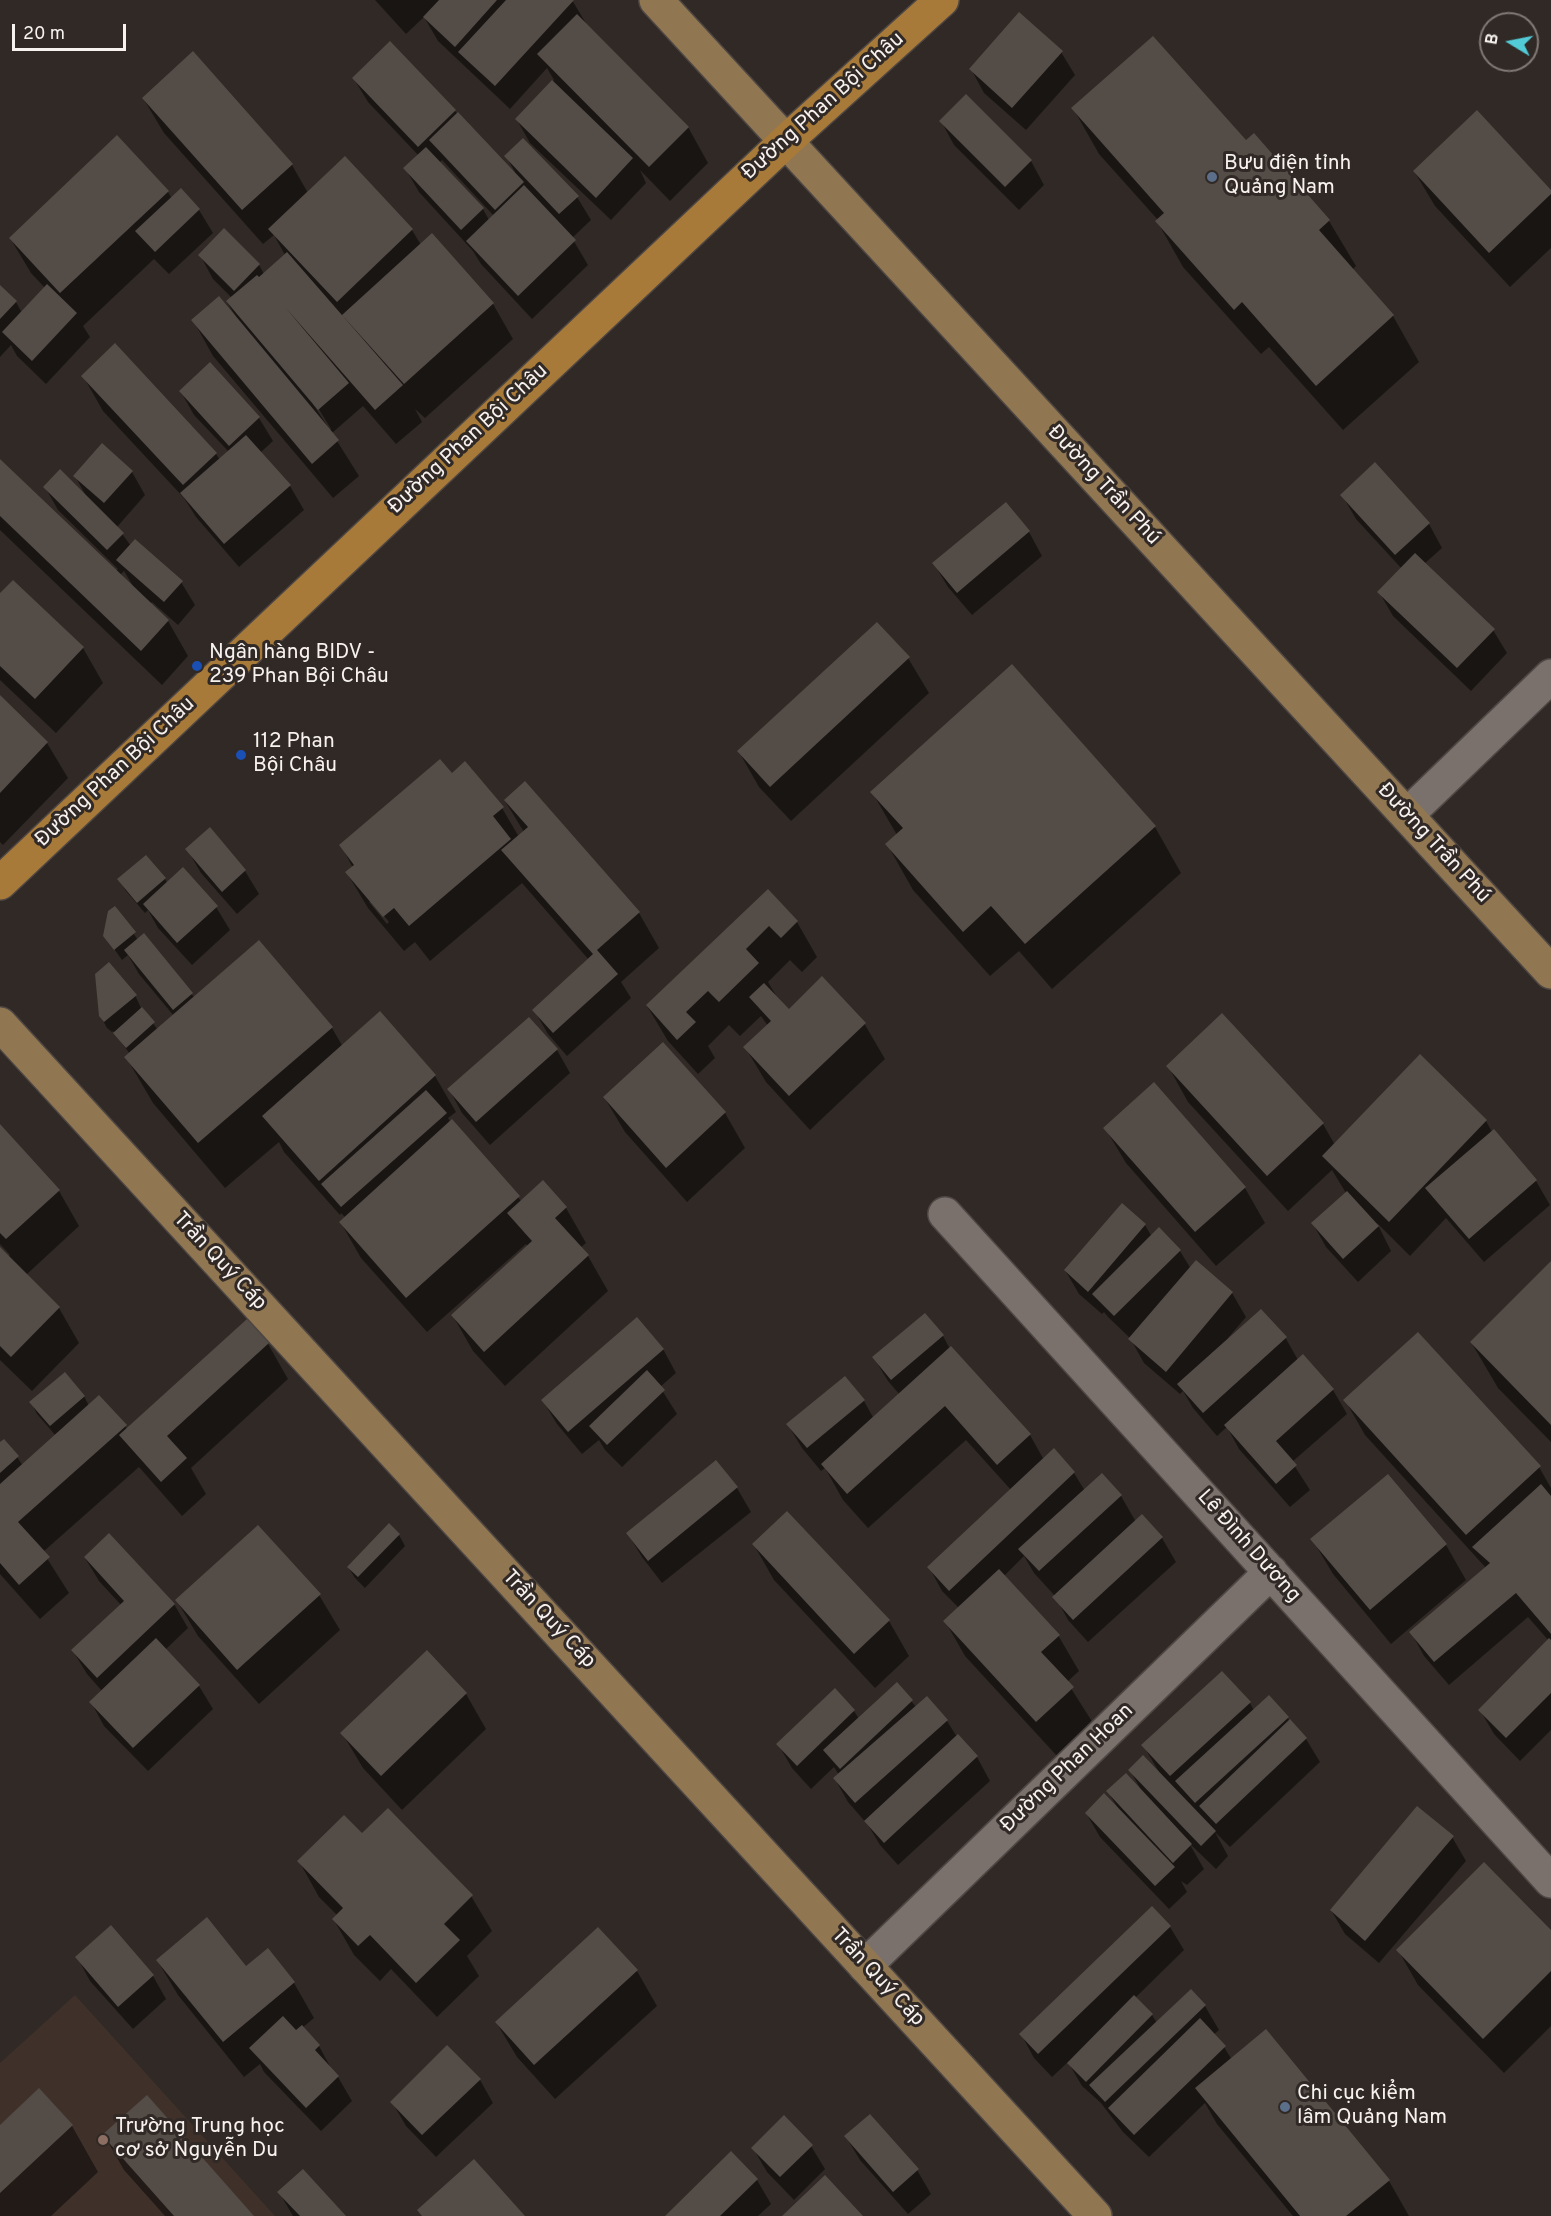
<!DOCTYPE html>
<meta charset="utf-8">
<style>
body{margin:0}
#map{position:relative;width:1551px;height:2216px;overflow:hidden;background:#302925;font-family:Overpass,sans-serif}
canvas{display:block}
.north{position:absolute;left:1479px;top:12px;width:60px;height:60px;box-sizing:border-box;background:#302925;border:2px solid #807976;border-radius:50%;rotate:280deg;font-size:16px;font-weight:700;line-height:24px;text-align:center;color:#f7f2ef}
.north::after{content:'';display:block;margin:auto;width:21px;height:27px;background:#52cbd7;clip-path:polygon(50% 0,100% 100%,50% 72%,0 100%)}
.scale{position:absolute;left:12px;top:24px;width:114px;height:27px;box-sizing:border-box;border:3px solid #f7f2ef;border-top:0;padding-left:8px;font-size:18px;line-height:21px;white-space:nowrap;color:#f7f2ef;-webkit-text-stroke:4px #302925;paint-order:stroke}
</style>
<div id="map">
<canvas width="1551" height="2216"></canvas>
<div class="north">B</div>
<div class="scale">20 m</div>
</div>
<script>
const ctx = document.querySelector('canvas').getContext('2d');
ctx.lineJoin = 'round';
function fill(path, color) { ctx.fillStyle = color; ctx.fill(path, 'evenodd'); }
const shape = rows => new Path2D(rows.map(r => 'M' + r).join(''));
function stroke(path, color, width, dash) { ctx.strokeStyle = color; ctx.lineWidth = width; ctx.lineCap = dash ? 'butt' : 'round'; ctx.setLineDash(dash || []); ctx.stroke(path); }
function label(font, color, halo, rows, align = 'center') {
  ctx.font = font + ' Overpass,sans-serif'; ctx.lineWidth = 6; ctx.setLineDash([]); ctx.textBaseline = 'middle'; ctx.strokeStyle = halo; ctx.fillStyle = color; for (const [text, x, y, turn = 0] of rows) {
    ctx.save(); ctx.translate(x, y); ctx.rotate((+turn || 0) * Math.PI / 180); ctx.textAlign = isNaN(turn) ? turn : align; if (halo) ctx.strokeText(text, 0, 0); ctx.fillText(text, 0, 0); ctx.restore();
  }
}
fill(shape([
 [75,1995,275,2216,0,2216,0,2063]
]), '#3f312a');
fill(shape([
 [375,0,572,0,587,25,688,127,708,163,670,201,640,170,646,183,611,220,530,143,517,120,554,80,547,68,510,109,438,41,424,17,406,34],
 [1061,52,1075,75,1026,130,984,93,971,69],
 [354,79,455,111,516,174,506,156,577,197,591,220,572,238,588,265,532,319,481,264,473,251,419,192,405,168,419,156,368,102],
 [442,160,494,216,489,220,483,209,439,163],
 [143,98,292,165,308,193,412,230,421,245,493,304,513,339,425,418,415,409,422,422,396,444,363,406,332,433,359,476,333,498,213,356,193,320,236,317,227,302,232,298,213,279,200,255,224,230,259,265,264,274,285,255,274,235,263,244,164,133],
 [315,403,331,429,330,430,313,404],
 [1073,108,1246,142,1329,221,1356,266,1352,270,1393,316,1419,362,1343,430,1269,347,1261,354,1183,267,1157,221,1158,220,1099,154],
 [941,121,1031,161,1044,185,1019,210,954,145],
 [1414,171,1551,192,1551,248,1510,287,1435,206],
 [168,192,172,199,199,210,213,233,169,274,154,259,83,326,90,337,46,384,17,356,11,345,0,357,0,287,16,302,22,313,45,288,31,273,10,238],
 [83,376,216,454,220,460,229,452,194,415,181,392,259,418,273,441,260,453,290,486,304,510,239,567,196,517,184,498,103,411],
 [0,461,116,571,118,569,58,510,45,487,86,496,75,476,132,472,145,495,117,527,131,546,181,582,195,605,178,625,152,602,150,604,168,621,188,656,162,685,0,530],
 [124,571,133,586,120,575],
 [1342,495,1429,524,1442,548,1424,564,1493,630,1507,653,1471,691,1393,616,1379,592,1402,569,1356,519],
 [1005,504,1029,532,1042,556,972,615,948,587,934,564],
 [0,595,83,648,103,683,56,733,0,680],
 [908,658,929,693,791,821,759,787,739,752],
 [1012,667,1155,827,1181,873,1052,989,1019,951,990,976,913,890,887,844,897,835,872,792],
 [0,697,47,743,68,778,3,845,0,842],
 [452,775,502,808,519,837,524,832,505,801,639,913,659,948,621,982,631,998,567,1056,548,1034,534,1010,589,960,522,883,430,961,415,942,404,951,368,908,347,873,353,868,341,845],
 [369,902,373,902,389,922,387,924],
 [187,849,245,871,259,894,237,914,201,873],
 [165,879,168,884,216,907,230,930,192,965,158,928,148,910,145,913,126,891,119,880],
 [768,891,797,922,817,957,802,972,790,960,768,982,778,999,789,1011,864,1023,885,1059,810,1130,766,1082,745,1047,768,1026,761,1016,740,1036,729,1025,708,1046,715,1058,698,1074,668,1041,647,1006],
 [115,908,138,940,195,998,332,1028,343,1047,380,1014,435,1076,456,1112,448,1118,451,1123,522,1202,566,1208,586,1243,580,1248,588,1256,608,1291,505,1386,473,1351,453,1316,528,1247,526,1244,427,1332,361,1258,341,1223,346,1218,341,1213,340,1215,284,1152,279,1142,225,1188,153,1103,126,1057,130,1054,113,1031,112,1032,107,1028,100,1015,135,995,141,1008,158,1030,174,1016,139,974,128,955,122,960,105,936],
 [663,1044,725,1113,745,1148,687,1202,625,1132,604,1097],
 [557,1050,570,1073,490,1145,462,1113,449,1089],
 [1168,1066,1323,1124,1335,1145,1486,1121,1492,1132,1536,1181,1550,1205,1484,1262,1446,1218,1410,1256,1377,1223,1391,1251,1358,1282,1326,1247,1313,1224,1346,1193,1332,1170,1288,1211,1188,1102],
 [1154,1084,1245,1188,1265,1223,1216,1266,1126,1163,1105,1128],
 [0,1126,59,1191,79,1226,26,1275,59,1308,79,1343,32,1391,0,1360,0,1249,8,1257,10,1255,0,1244],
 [1145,1225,1152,1237,1180,1251,1191,1269,1196,1262,1232,1293,1246,1317,1228,1338,1229,1339,1285,1337,1298,1360,1303,1356,1333,1390,1347,1414,1292,1462,1310,1490,1290,1507,1239,1449,1227,1427,1217,1436,1193,1408,1183,1391,1180,1394,1144,1363,1130,1338,1108,1317,1104,1312,1102,1314,1079,1294,1065,1270],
 [1551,1263,1551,1442,1498,1388,1471,1342],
 [247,1321,268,1344,288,1379,191,1468,206,1494,182,1516,139,1467,43,1552,69,1593,40,1619,0,1574,0,1444,17,1457,23,1466,56,1436,37,1414,31,1402,84,1396,89,1406,125,1426,127,1429],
 [943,1336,950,1349,1030,1435,1044,1460,1054,1451,1074,1473,1085,1491,1121,1496,1136,1522,1142,1516,1162,1538,1176,1562,1088,1642,1068,1620,1055,1596,1034,1573,1024,1556,1004,1576,1058,1635,1079,1671,1067,1682,1093,1723,1057,1756,965,1656,945,1621,959,1608,942,1591,929,1567,1011,1490,966,1440,868,1528,843,1500,825,1468,821,1471,802,1448,788,1425,845,1378,864,1401,874,1419,900,1395,888,1381,874,1358],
 [663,1349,676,1373,660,1387,677,1414,622,1467,605,1450,599,1440,582,1454,557,1424,543,1401],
 [1345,1400,1539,1467,1551,1488,1551,1730,1520,1761,1494,1734,1480,1710,1549,1641,1528,1617,1449,1685,1424,1656,1411,1632,1486,1568,1365,1435],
 [716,1462,737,1488,751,1512,662,1583,642,1557,628,1534],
 [1388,1476,1446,1545,1466,1580,1391,1644,1333,1574,1312,1539],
 [399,1535,405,1546,365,1588,355,1578,348,1567],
 [754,1545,889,1621,909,1656,875,1688,774,1580],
 [85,1558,174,1604,188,1628,165,1650,199,1686,213,1709,148,1771,104,1726,91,1702,102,1691,87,1674,73,1651,121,1605,99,1581],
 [319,1595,340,1630,259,1704,198,1636,177,1601],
 [897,1684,916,1707,927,1698,947,1721,957,1737,977,1757,990,1781,898,1865,880,1845,868,1825,848,1802,835,1779,839,1775,834,1767,811,1789,792,1768,778,1744,854,1711,859,1719],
 [466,1694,486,1729,402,1810,363,1768,342,1733],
 [1269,1697,1306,1739,1320,1762,1230,1847,1215,1832,1228,1856,1216,1869,1189,1843,1204,1869,1187,1885,1181,1881,1187,1892,1169,1909,1100,1837,1086,1813,1118,1808,1108,1792,1141,1790,1130,1770,1159,1772,1143,1745,1250,1703,1254,1711],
 [362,1835,471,1896,492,1931,467,1956,479,1976,437,2017,391,1969,380,1981,354,1955,334,1920,338,1916,319,1897,299,1861],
 [1452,1837,1466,1861,1379,1963,1345,1934,1331,1910],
 [1170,1927,1184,1950,1135,1998,1152,2015,1157,2023,1191,1991,1205,2006,1219,2030,1213,2035,1224,2047,1232,2060,1389,2181,1409,2216,1293,2216,1217,2124,1205,2103,1149,2157,1123,2132,1101,2103,1082,2086,1068,2062,1052,2077,1034,2058,1021,2034],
 [1551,1933,1551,2026,1504,2073,1418,1985,1398,1950],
 [77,1957,153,1976,166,1999,133,2029,90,1981],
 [157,1960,246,1968,294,1983,314,2018,302,2028,319,2046,332,2070,338,2077,352,2101,321,2131,264,2072,260,2064,244,2077,178,1995],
 [637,1971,657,2006,555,2099,517,2057,496,2022],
 [480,2080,493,2103,436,2157,406,2126,392,2102],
 [39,2091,72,2126,98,2172,51,2216,0,2216,0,2127],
 [104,2135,252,2216,165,2216,124,2170],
 [846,2137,917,2170,931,2194,908,2214,860,2160],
 [811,2146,825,2169,794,2200,767,2172,753,2148],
 [731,2153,757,2180,771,2204,758,2216,667,2216],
 [279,2192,344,2216,293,2216]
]), '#0007');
fill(shape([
 [439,0,497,0,455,47,423,17],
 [506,0,574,0,495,86,458,52],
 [1019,12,1063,51,1012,108,969,69],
 [577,14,689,127,649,167,537,54],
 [1153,36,1246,140,1254,133,1330,220,1319,230,1394,315,1316,386,1242,302,1234,310,1155,221,1164,213,1071,108],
 [390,41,456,110,418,147,352,78],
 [193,51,293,164,242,210,142,98],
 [552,80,633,158,596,198,515,119],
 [966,94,1032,160,1005,187,939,121],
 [1477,110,1551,190,1551,194,1489,253,1413,171],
 [458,112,524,182,495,210,429,140],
 [117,135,169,191,60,293,9,238],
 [523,138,579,196,559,214,504,156],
 [426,147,484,208,461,230,403,168],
 [345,156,413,229,337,302,268,229],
 [524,185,576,240,518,296,466,241],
 [181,188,200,209,155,252,135,231],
 [224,228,260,264,234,291,198,255],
 [432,233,494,303,404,384,342,315],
 [287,252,403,385,375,410,285,307,349,383,318,410,226,301,257,275,259,277],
 [47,284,77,313,32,361,2,332],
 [0,285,17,301,0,319],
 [219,296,339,440,312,464,191,320],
 [115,343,217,453,183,485,81,376],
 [210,362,260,417,229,446,179,391],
 [246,435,291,485,224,544,180,493],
 [102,443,133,471,104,503,73,476],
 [0,459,169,620,141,651,0,516],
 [1375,462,1430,523,1395,555,1340,495],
 [60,469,124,533,107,550,43,487],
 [1006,502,1030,531,957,593,932,563],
 [135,539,183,581,164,602,116,560],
 [1415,553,1495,629,1457,668,1377,592],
 [13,580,84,647,35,699,0,666,0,593],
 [877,622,910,657,770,787,737,751],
 [1012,664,1156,826,1025,944,991,906,963,932,885,844,903,828,870,792],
 [0,695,48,742,0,793],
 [440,759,452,773,465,761,504,807,493,816,511,839,409,926,394,908,383,917,345,872,354,865,339,845],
 [525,781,640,912,597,950,618,974,553,1033,532,1010,593,954,501,850,528,827,504,800],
 [210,827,246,870,222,892,185,849],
 [146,855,166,878,137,903,117,879],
 [183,867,218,906,177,943,143,904],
 [768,889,798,921,781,938,769,926,746,949,759,963,719,1002,708,991,686,1012,696,1022,677,1040,646,1005],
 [115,906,136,932,114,950,103,936,108,911],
 [144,933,193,993,173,1010,124,950],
 [259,940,333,1027,198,1143,124,1057],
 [109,962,137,995,104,1022,99,1016,95,974],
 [822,976,866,1023,789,1096,743,1047,771,1021,749,997,764,983,789,1009],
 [142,1007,155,1022,126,1048,113,1033],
 [380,1011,436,1075,319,1181,262,1116],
 [1222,1013,1324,1123,1267,1176,1166,1066],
 [529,1017,558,1049,476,1122,447,1089],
 [663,1042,726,1112,666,1168,603,1097],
 [1420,1054,1487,1120,1389,1222,1322,1156],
 [1154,1082,1246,1187,1195,1232,1103,1128],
 [426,1090,447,1113,341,1207,321,1184],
 [452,1119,520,1196,406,1298,339,1222],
 [0,1124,60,1190,6,1239,0,1233],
 [1494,1129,1537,1180,1469,1239,1425,1188],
 [543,1180,567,1207,555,1218,589,1255,484,1352,451,1315,532,1241,507,1213],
 [1347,1191,1379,1226,1343,1259,1311,1223],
 [1122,1203,1146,1224,1088,1292,1064,1270],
 [1159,1227,1181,1250,1114,1316,1092,1294],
 [0,1247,60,1307,11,1357,0,1346],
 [1196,1260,1233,1292,1166,1372,1128,1339],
 [1551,1261,1551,1425,1470,1342],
 [1261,1309,1287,1337,1203,1413,1177,1384],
 [925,1313,944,1335,891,1380,872,1357],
 [637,1317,664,1349,568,1432,541,1400],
 [247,1319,269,1343,167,1436,187,1458,161,1482,119,1435],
 [1418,1332,1541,1466,1466,1535,1343,1400],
 [951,1346,1031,1434,997,1465,945,1406,847,1494,821,1464],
 [1303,1354,1334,1389,1276,1441,1297,1465,1276,1484,1224,1425],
 [647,1370,665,1390,607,1445,589,1426],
 [65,1372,85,1396,50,1426,29,1402],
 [845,1376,865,1400,807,1448,786,1424],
 [99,1395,127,1425,18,1522,50,1557,19,1585,0,1563,0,1484],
 [4,1439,19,1456,0,1473,0,1442],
 [1054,1448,1075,1472,949,1591,927,1567],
 [716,1460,738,1487,648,1561,626,1533],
 [1102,1473,1122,1495,1039,1571,1018,1549],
 [1388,1474,1447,1544,1370,1610,1310,1539],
 [1541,1484,1551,1496,1551,1634,1516,1593,1434,1662,1409,1632,1490,1563,1472,1547],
 [787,1511,890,1620,854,1654,752,1544],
 [1142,1514,1163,1537,1073,1620,1052,1597],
 [389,1523,400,1534,358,1577,347,1567],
 [258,1525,321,1594,237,1670,175,1600],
 [109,1533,175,1604,97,1678,71,1650,124,1601,84,1557],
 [999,1569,1060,1635,1041,1652,1074,1687,1036,1722,943,1621],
 [156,1638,200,1685,133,1748,89,1702],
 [1549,1638,1551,1640,1551,1693,1506,1738,1478,1710],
 [427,1650,467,1693,381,1776,340,1733],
 [1222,1671,1251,1702,1170,1776,1141,1745],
 [897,1682,913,1700,840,1769,823,1750],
 [835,1688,855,1710,797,1766,776,1744],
 [1269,1695,1289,1717,1195,1803,1175,1781],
 [927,1696,948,1720,855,1803,833,1778],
 [1290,1719,1307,1738,1216,1824,1199,1806],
 [958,1734,978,1756,884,1843,864,1821],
 [1143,1755,1216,1831,1201,1846,1128,1770],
 [1126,1773,1192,1844,1173,1863,1106,1791],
 [1104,1793,1175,1867,1155,1886,1085,1813],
 [1417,1806,1454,1836,1365,1941,1330,1910],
 [388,1808,473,1895,444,1924,460,1940,416,1983,370,1935,358,1946,332,1919,343,1908,297,1861,344,1815,362,1833],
 [1484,1862,1551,1930,1551,1971,1483,2039,1396,1950],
 [1152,1906,1171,1926,1038,2054,1019,2034],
 [207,1917,246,1966,268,1948,295,1982,223,2042,156,1960],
 [111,1925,154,1975,118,2007,75,1957],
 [598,1927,638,1970,534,2065,495,2022],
 [1191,1989,1206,2005,1105,2102,1089,2085],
 [1134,1995,1153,2014,1086,2082,1067,2063],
 [283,2016,296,2030,302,2025,320,2045,315,2050,339,2076,306,2108,249,2048],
 [1200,2018,1226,2046,1134,2135,1108,2108],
 [1266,2029,1390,2180,1346,2216,1300,2216,1195,2088],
 [447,2045,481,2079,422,2135,390,2102],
 [39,2088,73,2125,0,2193,0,2125],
 [147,2095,254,2216,174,2216,102,2135],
 [870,2114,919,2169,893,2192,844,2136],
 [784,2115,813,2145,780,2177,751,2148],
 [731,2151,758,2179,720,2216,665,2216],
 [474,2159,525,2216,422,2216,417,2210],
 [303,2169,346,2216,300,2216,277,2192],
 [825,2175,863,2216,782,2216]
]), '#544c47');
const street = shape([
 [1407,815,1551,676],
 [945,1214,1551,1881],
 [865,1966,1271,1572]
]);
const secondary = shape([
 [656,0,1551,972],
 [0,1024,1095,2216]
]);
const primary = shape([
 [0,883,785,142,942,0]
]);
stroke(street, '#4e4744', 36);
stroke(secondary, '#4e4744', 36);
stroke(primary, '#4e4744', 36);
stroke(street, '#7a716c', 33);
stroke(secondary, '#917652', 33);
stroke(primary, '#a87a39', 33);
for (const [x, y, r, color] of [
 [1212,177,6,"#5c6f8a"],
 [197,666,6,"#1a4fb4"],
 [241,755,6,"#1a4fb4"],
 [1285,2107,6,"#5c6f8a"],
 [103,2140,6,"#8d6e63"]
]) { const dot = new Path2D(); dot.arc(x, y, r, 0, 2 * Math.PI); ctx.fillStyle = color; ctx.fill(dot); stroke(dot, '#302925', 2); }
label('21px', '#f7f2ef', '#302925', [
 ["Đường Phan Bội Châu",824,107,-42],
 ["Đường Phan Bội Châu",469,440,-43],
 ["Đường Trần Phú",1103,486,47],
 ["Đường Phan Bội Châu",116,773,-43],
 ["Đường Trần Phú",1433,844,47],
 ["Trần Quý Cáp",219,1262,47],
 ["Lê Đình Dương",1248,1547,48],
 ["Trần Quý Cáp",548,1620,47],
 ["Đường Phan Hoan",1068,1769,-44],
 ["Trần Quý Cáp",877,1978,47]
]);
label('21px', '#f7f2ef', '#302925', [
 ["Bưu điện tỉnh",1224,165],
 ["Quảng Nam",1224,189],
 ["Ngân hàng BIDV -",209,654],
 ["239 Phan Bội Châu",209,678],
 ["112 Phan",253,743],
 ["Bội Châu",253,767],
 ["Chi cục kiểm",1297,2095],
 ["lâm Quảng Nam",1297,2119],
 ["Trường Trung học",115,2128],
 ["cơ sở Nguyễn Du",115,2152]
], 'left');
</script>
